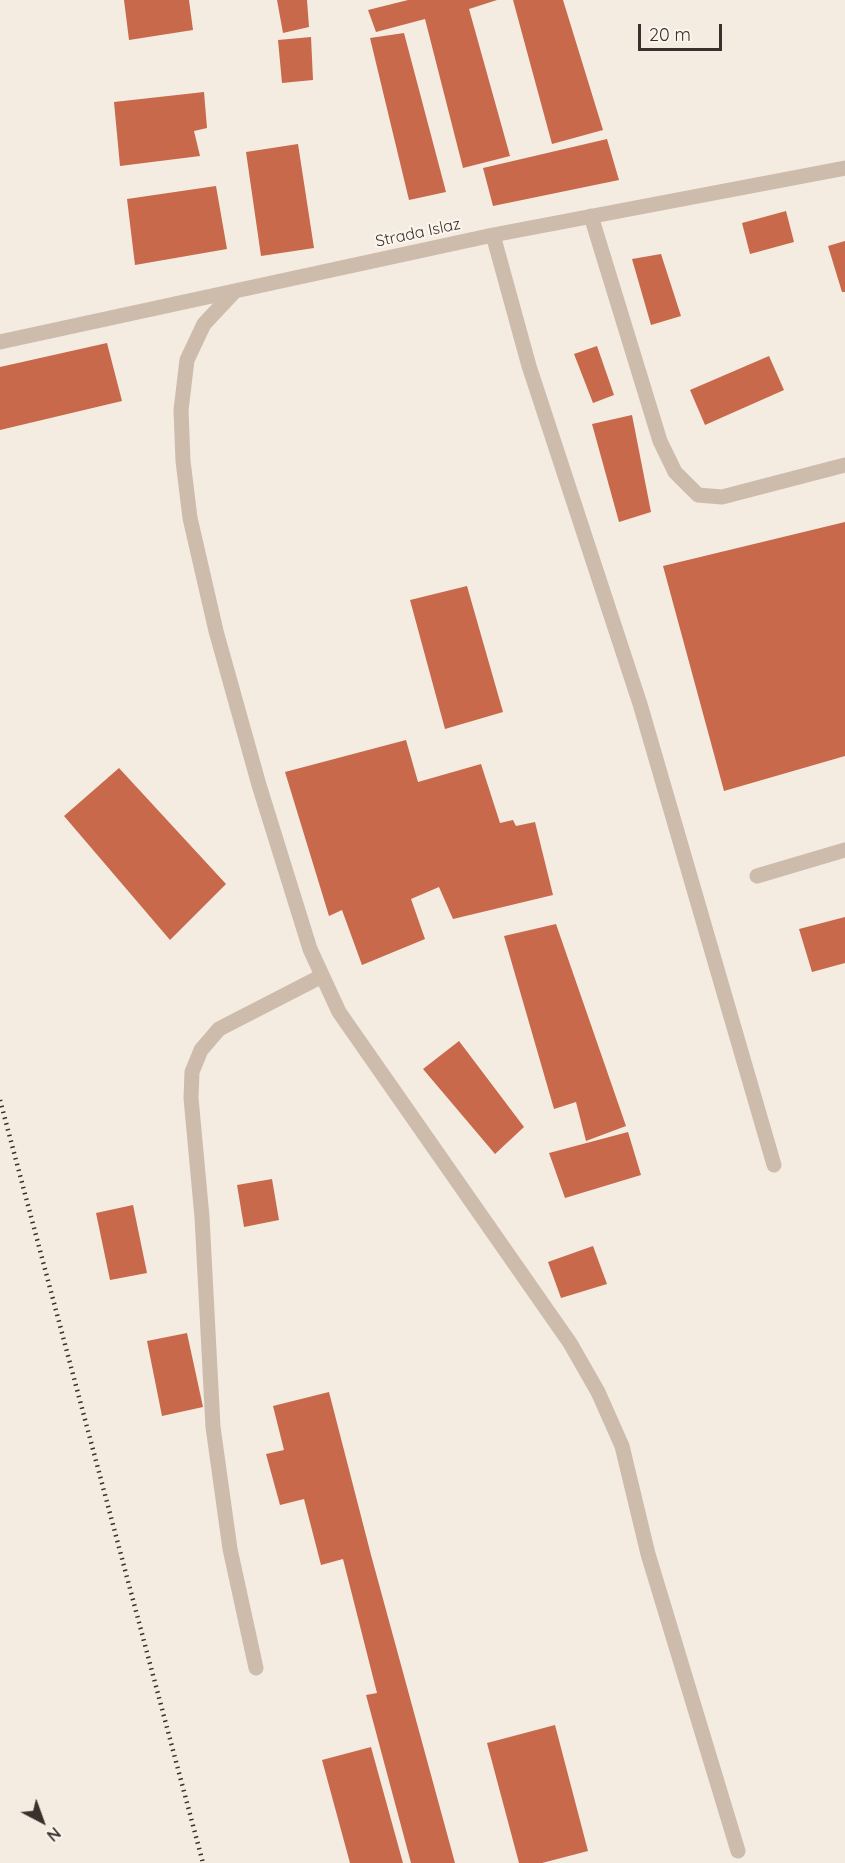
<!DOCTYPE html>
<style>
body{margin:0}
#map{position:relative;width:845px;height:1863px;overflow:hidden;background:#f4ebe1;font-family:Quicksand,sans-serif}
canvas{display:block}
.north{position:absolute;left:12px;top:1791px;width:60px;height:60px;-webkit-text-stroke:4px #fbf5ee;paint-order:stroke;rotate:139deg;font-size:16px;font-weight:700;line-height:24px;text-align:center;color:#3b302b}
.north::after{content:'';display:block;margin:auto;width:21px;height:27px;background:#3b302b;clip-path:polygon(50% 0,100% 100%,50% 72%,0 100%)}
.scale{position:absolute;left:638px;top:24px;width:84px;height:27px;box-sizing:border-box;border:3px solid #3b302b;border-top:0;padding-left:8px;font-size:18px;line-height:21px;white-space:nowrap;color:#3b302b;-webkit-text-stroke:4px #fbf5ee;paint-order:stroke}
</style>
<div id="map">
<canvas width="845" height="1863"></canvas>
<div class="north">N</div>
<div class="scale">20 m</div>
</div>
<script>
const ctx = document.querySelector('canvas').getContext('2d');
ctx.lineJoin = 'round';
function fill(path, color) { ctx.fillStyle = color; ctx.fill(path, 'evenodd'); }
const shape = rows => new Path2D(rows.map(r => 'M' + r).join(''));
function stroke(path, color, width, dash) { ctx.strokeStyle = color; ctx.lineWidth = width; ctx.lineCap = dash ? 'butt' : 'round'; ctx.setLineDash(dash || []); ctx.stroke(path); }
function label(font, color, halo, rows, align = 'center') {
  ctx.font = font + ' Quicksand,sans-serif'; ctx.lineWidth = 4.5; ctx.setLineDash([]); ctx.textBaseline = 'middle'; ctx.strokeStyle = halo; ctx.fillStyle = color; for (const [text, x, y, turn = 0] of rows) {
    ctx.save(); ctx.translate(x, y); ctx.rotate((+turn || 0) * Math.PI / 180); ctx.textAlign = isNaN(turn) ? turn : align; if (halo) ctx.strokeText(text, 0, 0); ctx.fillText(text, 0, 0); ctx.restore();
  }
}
fill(shape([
 [124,0,189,0,193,30,129,40],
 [277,0,307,0,309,27,283,33],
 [408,0,497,0,469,9,510,156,463,168,425,19,376,32,368,10],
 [513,0,563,0,603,130,552,144],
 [404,33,446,192,409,200,370,38],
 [311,37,313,80,282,83,278,40],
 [204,92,207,128,194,131,200,156,120,166,114,102],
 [607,139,619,180,493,206,483,168],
 [298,144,314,248,261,256,246,152],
 [216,186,227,249,135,265,127,199],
 [786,211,794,242,750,254,742,223],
 [845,241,845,292,842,292,828,246],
 [661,254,681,316,651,325,632,259],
 [107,343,122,401,0,430,0,367],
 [597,346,614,395,593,403,574,354],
 [769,356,784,390,705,425,690,390],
 [632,415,651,512,619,522,592,424],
 [845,522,845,756,724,791,663,566],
 [467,586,503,712,445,729,410,600],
 [406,740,418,782,481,764,500,823,513,820,516,826,535,822,553,895,453,919,439,887,411,899,425,939,362,965,342,910,329,916,285,772],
 [119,768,226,884,170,940,64,816],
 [845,917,845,963,812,972,799,929],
 [556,924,626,1126,586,1141,576,1102,554,1109,504,936],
 [459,1041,524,1127,495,1154,423,1069],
 [628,1132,641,1175,565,1198,549,1153],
 [272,1179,279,1220,244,1227,237,1185],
 [133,1205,147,1273,110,1280,96,1213],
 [593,1246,607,1284,561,1298,548,1262],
 [187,1333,203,1407,162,1416,147,1341],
 [329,1392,371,1555,455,1863,411,1863,366,1695,377,1693,343,1559,321,1565,304,1499,280,1505,266,1454,284,1450,273,1406],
 [555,1725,588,1851,542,1863,519,1863,487,1743],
 [371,1747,403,1863,350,1863,322,1760]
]), '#c8694b');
stroke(shape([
 [591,216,660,441,675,472,698,495,722,497,845,465],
 [493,235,529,366,640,704,774,1165],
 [235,291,204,324,187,360,181,410,183,461,190,518,216,631,259,785,310,949,339,1012,570,1343,598,1392,622,1446,648,1554,738,1851],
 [0,342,493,235,845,168],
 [757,876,845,850],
 [256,1668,230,1549,213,1427,202,1217,191,1098,192,1072,201,1050,219,1029,322,976]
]), '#cdbbac', 15);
stroke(shape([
 [0,1100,203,1863]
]), '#3b302b', 4.5, [1.5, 4.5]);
label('16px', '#3b302b', '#fbf5ee', [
 ["Strada Islaz",418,233,-12]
]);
</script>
